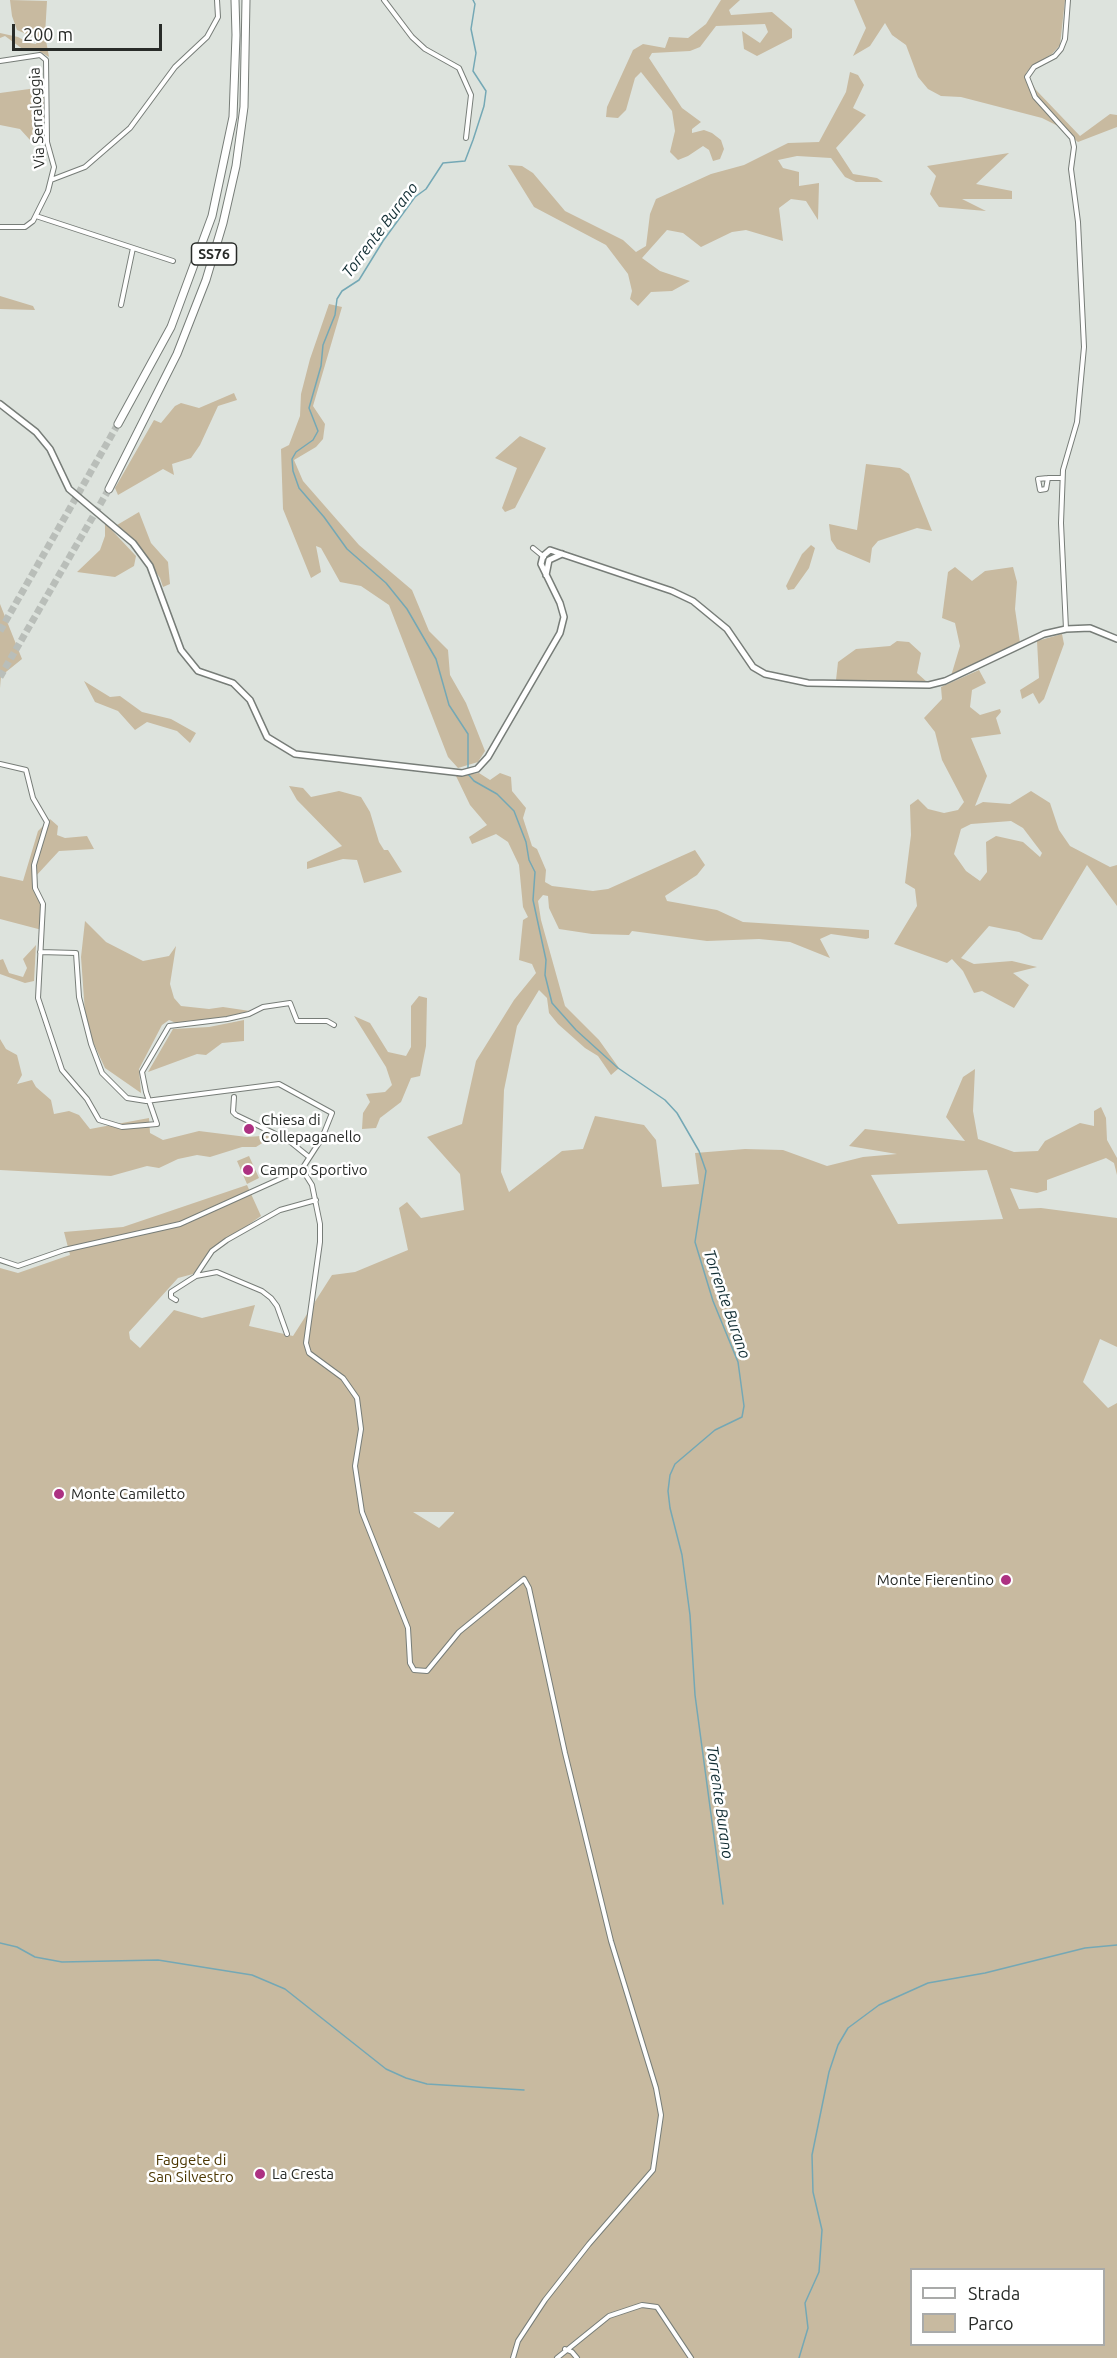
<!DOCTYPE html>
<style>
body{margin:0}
#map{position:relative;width:1117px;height:2358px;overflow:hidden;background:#dde3dd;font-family:Ubuntu,sans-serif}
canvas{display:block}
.legend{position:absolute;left:910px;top:2268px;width:195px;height:78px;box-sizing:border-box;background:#fff;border:2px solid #a9aaa9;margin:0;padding:8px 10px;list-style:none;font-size:18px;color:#282b28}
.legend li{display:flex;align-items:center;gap:12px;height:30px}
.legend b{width:30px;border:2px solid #a9aaa9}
.scale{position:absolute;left:12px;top:24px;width:150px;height:27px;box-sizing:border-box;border:3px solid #282b28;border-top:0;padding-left:8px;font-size:18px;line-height:21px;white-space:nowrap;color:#282b28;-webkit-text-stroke:4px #fff;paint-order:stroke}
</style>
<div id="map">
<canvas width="1117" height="2358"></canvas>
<ul class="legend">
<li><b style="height:8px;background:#fff"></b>Strada</li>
<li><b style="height:16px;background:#c8baa0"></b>Parco</li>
</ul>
<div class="scale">200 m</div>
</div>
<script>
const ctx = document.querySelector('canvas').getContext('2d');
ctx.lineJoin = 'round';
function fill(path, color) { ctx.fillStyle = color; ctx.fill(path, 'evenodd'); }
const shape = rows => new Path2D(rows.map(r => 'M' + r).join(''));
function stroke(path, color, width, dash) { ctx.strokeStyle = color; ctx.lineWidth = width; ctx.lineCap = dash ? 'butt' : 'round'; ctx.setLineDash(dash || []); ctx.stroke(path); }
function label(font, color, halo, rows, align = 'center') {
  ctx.font = font + ' Ubuntu,sans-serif'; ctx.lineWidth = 5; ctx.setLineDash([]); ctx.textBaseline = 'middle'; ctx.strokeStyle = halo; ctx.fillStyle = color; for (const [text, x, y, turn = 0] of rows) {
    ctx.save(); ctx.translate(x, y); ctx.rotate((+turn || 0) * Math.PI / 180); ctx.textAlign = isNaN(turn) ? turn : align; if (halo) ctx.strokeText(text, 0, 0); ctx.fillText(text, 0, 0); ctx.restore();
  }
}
fill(shape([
 [10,0,47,1,45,35,49,57,39,51,24,50,5,36,0,38,0,33,18,37,29,43,36,44,38,39,17,30,12,16],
 [721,0,740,0,729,10,731,15,772,12,792,29,792,38,757,56,744,49,742,31,760,43,768,32,765,24,716,26,700,47,690,51,652,53,649,58,682,108,701,122,692,129,692,133,704,130,712,133,721,140,724,149,720,159,713,161,709,150,703,146,688,156,678,160,670,152,675,131,672,111,641,72,635,78,626,110,618,118,606,117,607,107,633,50,643,44,665,48,669,37,688,38,706,24],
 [854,0,1065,0,1060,45,1052,54,1031,67,1026,73,1036,90,1080,136,1110,114,1117,115,1117,127,1078,142,1060,127,1042,118,961,97,941,96,928,89,918,77,906,45,892,35,885,23,870,46,853,56,866,28],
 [850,72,858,75,864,85,853,108,866,115,836,148,853,174,877,178,883,182,856,182,845,177,831,158,797,156,778,160,783,168,799,172,799,186,819,183,818,220,806,201,791,199,779,208,783,241,746,230,732,232,701,247,683,233,667,230,642,258,660,271,690,281,672,291,651,292,638,306,630,299,632,291,628,274,606,245,534,207,508,165,522,166,533,173,565,211,623,240,636,252,646,246,650,214,656,199,711,174,744,165,788,143,819,142,846,92],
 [44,87,44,139,41,142,30,140,20,129,0,125,0,93],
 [1009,153,976,184,1012,191,1012,199,962,199,986,211,939,207,930,194,936,176,927,166],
 [0,296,33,306,35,310,0,309],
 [329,304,342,307,313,406,325,424,323,439,316,447,294,460,303,481,359,545,412,590,429,631,448,650,450,675,466,703,485,751,478,762,458,768,448,757,389,605,361,586,340,582,321,548,316,546,321,572,311,578,283,509,281,449,289,445,300,416,301,394,310,359],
 [234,393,237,400,218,406,200,445,191,458,172,464,174,475,163,469,118,495,115,488,154,420,161,423,175,406,181,403,199,408],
 [520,436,546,448,515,508,505,512,502,508,517,468,495,458],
 [866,464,900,468,909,474,932,531,917,528,878,541,872,548,870,563,837,549,831,540,829,524,857,530],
 [139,512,151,543,168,562,170,584,163,587,160,578,135,541,117,525],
 [105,523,136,556,134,566,115,577,77,572,100,550,105,536],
 [811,545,815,548,809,568,794,589,788,590,786,586,802,554],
 [955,567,972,581,985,571,1013,567,1017,582,1015,609,1020,643,951,676,960,646,955,623,942,618,948,572],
 [0,604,22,659,1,676,0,688],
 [1062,634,1064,644,1044,699,1039,704,1033,693,1022,699,1020,690,1039,678,1037,641],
 [897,641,909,642,921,653,917,673,927,682,836,680,838,662,856,649,890,646],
 [979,670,986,683,972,690,970,707,980,715,1000,709,1001,712,996,718,1001,734,971,738,987,776,975,806,983,802,1010,804,1031,791,1050,803,1059,830,1070,846,1110,867,1117,865,1117,906,1087,865,1042,940,1033,939,1019,932,989,926,961,958,974,964,1012,961,1037,967,1013,973,1029,985,1014,1008,982,991,974,993,963,971,952,959,947,963,894,944,917,906,915,889,905,883,911,835,910,805,918,799,928,809,944,813,958,810,964,802,942,760,935,732,924,718,942,699,941,687],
 [1011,821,1023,828,1042,853,1040,857,1023,842,996,836,986,842,987,872,980,881,966,871,954,854,961,829,971,824],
 [84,681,110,697,120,696,142,712,171,719,196,733,190,743,177,731,147,722,135,730,118,711,95,702],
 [479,773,490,780,500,773,511,777,512,791,526,808,523,818,532,846,537,849,546,870,545,882,552,886,593,891,608,889,695,850,705,865,697,875,665,896,667,901,717,910,743,922,869,930,869,938,866,939,831,934,820,939,830,958,790,942,759,939,707,941,632,931,629,935,592,934,559,929,549,908,548,896,543,895,538,901,541,920,565,1006,599,1040,619,1068,611,1075,598,1056,585,1048,558,1024,549,1013,547,998,539,990,517,1026,504,1090,501,1172,509,1192,562,1151,583,1149,595,1116,644,1125,656,1140,662,1187,699,1184,695,1153,745,1149,783,1150,827,1166,863,1157,897,1154,849,1146,865,1129,965,1141,946,1117,963,1077,975,1069,973,1111,978,1139,1014,1152,1038,1151,1045,1141,1080,1123,1094,1126,1094,1111,1101,1107,1106,1118,1107,1140,1117,1158,1117,1175,1114,1163,1106,1158,1047,1180,1047,1190,1037,1193,1010,1188,1019,1209,1041,1208,1117,1218,1117,1347,1100,1339,1083,1382,1108,1408,1117,1403,1117,2358,0,2358,0,1268,18,1273,70,1255,64,1232,123,1227,247,1185,261,1216,211,1251,193,1274,178,1278,129,1332,130,1339,140,1348,174,1310,202,1318,255,1305,249,1326,293,1336,332,1275,355,1272,408,1250,399,1208,407,1202,421,1218,464,1210,460,1174,427,1137,462,1124,476,1061,514,1000,536,973,532,964,519,960,523,920,528,917,523,907,519,865,508,842,496,834,472,844,469,837,487,825,470,805,456,776],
 [987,1170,1003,1219,898,1224,871,1175],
 [413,1512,454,1512,454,1513,439,1528],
 [912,2270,1104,2270,1104,2344,912,2344],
 [289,786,303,788,311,797,339,791,361,797,370,812,379,842,384,850,388,850,402,872,364,883,357,860,343,859,307,869,307,862,342,846,297,800],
 [50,819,58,826,57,835,65,838,87,836,94,849,59,851,35,877,43,912,42,930,0,919,0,876,23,881,38,831],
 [85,921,106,942,143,961,169,956,176,946,170,984,174,998,181,1006,209,1009,223,1007,250,1011,225,1017,176,1023,169,1020,162,1025,139,1069,141,1093,105,1068,86,1027,81,957],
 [36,945,34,981,25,983,0,974,0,960,3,959,9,973,23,977,27,968,23,959],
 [419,996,427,998,426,1046,420,1076,411,1078,401,1102,380,1118,376,1128,362,1129,363,1113,370,1102,366,1094,385,1092,392,1085,386,1067,354,1016,370,1023,388,1052,406,1056,411,1047,411,1006],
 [244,1020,244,1041,222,1043,206,1055,197,1054,148,1072,173,1029,209,1027],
 [0,1039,6,1049,17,1055,22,1075,17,1084,32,1080,36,1087,51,1100,54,1114,69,1111,79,1115,90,1129,149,1118,150,1133,163,1140,199,1131,247,1137,275,1135,256,1147,242,1147,210,1157,197,1155,178,1159,159,1168,147,1166,111,1176,0,1170],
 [249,1156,259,1178,247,1184,237,1161]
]), '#c8baa0');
stroke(shape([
 [473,0,475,4,471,29,476,53,473,71,486,91,484,106,473,140,465,161,443,163,426,189,415,197,383,241,359,280,342,291,337,299,335,315,323,345,321,366,309,408,318,431,313,440,296,452,292,459,293,471,299,488,324,517,347,549,386,583,407,609,436,659,449,705,468,734,468,774,474,781,497,794,514,811,526,842,529,860,535,872,533,900,546,960,545,975,552,1003,576,1030,618,1068,665,1100,677,1113,699,1151,706,1171,695,1242,713,1301,738,1362,744,1406,742,1417,715,1430,675,1464,670,1475,668,1491,670,1508,682,1555,690,1615,695,1695,723,1904],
 [0,1943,17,1947,35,1957,62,1962,158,1960,252,1975,285,1989,386,2069,406,2078,427,2084,524,2090],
 [799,2358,808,2328,805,2303,819,2272,822,2230,813,2192,812,2155,829,2072,838,2045,848,2028,879,2005,928,1983,985,1973,1085,1948,1117,1945]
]), '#74a8b5', 1.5);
stroke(shape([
 [0,631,118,424],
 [0,677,109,489]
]), '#b9beb9', 7, [7, 3.5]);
const minor = shape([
 [384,0,412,37,425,49,459,68,471,95,466,138],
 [0,61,40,55,46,60,47,142,54,167,48,191,33,221,25,227,0,227],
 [51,180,85,167,130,128,175,67,207,37,218,17,217,0],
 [36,216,173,261],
 [121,305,133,248],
 [1048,478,1046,489,1040,490,1038,479,1048,478,1062,478],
 [533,548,544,557],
 [1066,629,1061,523,1063,470,1077,422,1084,347,1078,222,1071,169,1074,147,1072,138,1035,97,1027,77,1034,67,1055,56,1061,49,1065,39,1068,0],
 [0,764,26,770,33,798,47,822,34,865,35,888,43,904,38,998,62,1070,87,1099,99,1120,122,1127,157,1124,146,1092,142,1072,169,1026,227,1019,249,1014,263,1007,290,1003,297,1021,327,1021,334,1025],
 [234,1097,233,1112,236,1115,288,1140,309,1157],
 [302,1169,312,1185,320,1224,320,1242,306,1343,309,1353,343,1378,357,1398,361,1429,355,1466,362,1512,408,1628,410,1663,414,1670,427,1671,459,1632,524,1579,529,1588,565,1753,611,1941,656,2088,661,2115,653,2170,589,2244,545,2300,518,2341,513,2358],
 [0,1260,18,1266,64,1250,180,1224,302,1169,322,1138,332,1113,279,1084,146,1101,127,1098,102,1073,91,1044,79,997,76,953,40,952],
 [196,1275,212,1251,227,1240,280,1210,316,1200],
 [176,1300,171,1297,171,1292,196,1276,217,1272,262,1291,271,1298,277,1306,287,1334],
 [565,2349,572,2352,577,2358],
 [557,2358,609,2316,642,2305,657,2307,691,2358]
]);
const secondary = shape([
 [0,404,36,432,50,449,69,489,133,543,150,566,181,650,198,671,233,683,250,700,267,737,295,754,462,773,477,769,488,757,560,633,564,617,560,603,541,564,543,556,550,550,672,591,693,601,727,629,753,667,765,674,808,683,929,685,945,681,1044,634,1066,629,1090,628,1117,639],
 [546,575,549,560,562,554]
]);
const trunk = shape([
 [118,424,171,327,212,216,233,117,236,35,235,0],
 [109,489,177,354,206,280,223,223,236,166,244,107,246,0]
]);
stroke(minor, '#777d78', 6);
stroke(secondary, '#777d78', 8);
stroke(trunk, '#777d78', 9);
stroke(minor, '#fff', 4);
stroke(secondary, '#fff', 5);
stroke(trunk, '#fff', 7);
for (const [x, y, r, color] of [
 [249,1129,6,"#ad3182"],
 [248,1170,6,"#ad3182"],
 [59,1494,6,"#ad3182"],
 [1006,1580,6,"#ad3182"],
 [260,2174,6,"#ad3182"]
]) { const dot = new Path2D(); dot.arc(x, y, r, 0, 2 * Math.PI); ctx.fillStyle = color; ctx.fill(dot); stroke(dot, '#fff', 2); }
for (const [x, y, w] of [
 [214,254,45]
]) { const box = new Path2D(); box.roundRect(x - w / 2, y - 11, w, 22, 4.5); ctx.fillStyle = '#fff'; ctx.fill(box); stroke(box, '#282b28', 1.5); }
label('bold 14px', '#282b28', null, [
 ["SS76",214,254]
]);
label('15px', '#282b28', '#fff', [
 ["Via Serraloggia",37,118,-93]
]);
label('15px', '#282b28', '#fff', [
 ["Chiesa di",261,1120],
 ["Collepaganello",261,1137],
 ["Campo Sportivo",260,1170],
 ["Monte Camiletto",71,1494],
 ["Monte Fierentino",994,1580,"right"],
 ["La Cresta",272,2174]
], 'left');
label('15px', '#4c3702', '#fff', [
 ["Faggete di",191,2160],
 ["San Silvestro",191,2177]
]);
label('italic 16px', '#122e34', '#fff', [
 ["Torrente Burano",380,230,-53],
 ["Torrente Burano",727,1304,71],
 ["Torrente Burano",720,1802,82]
]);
</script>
